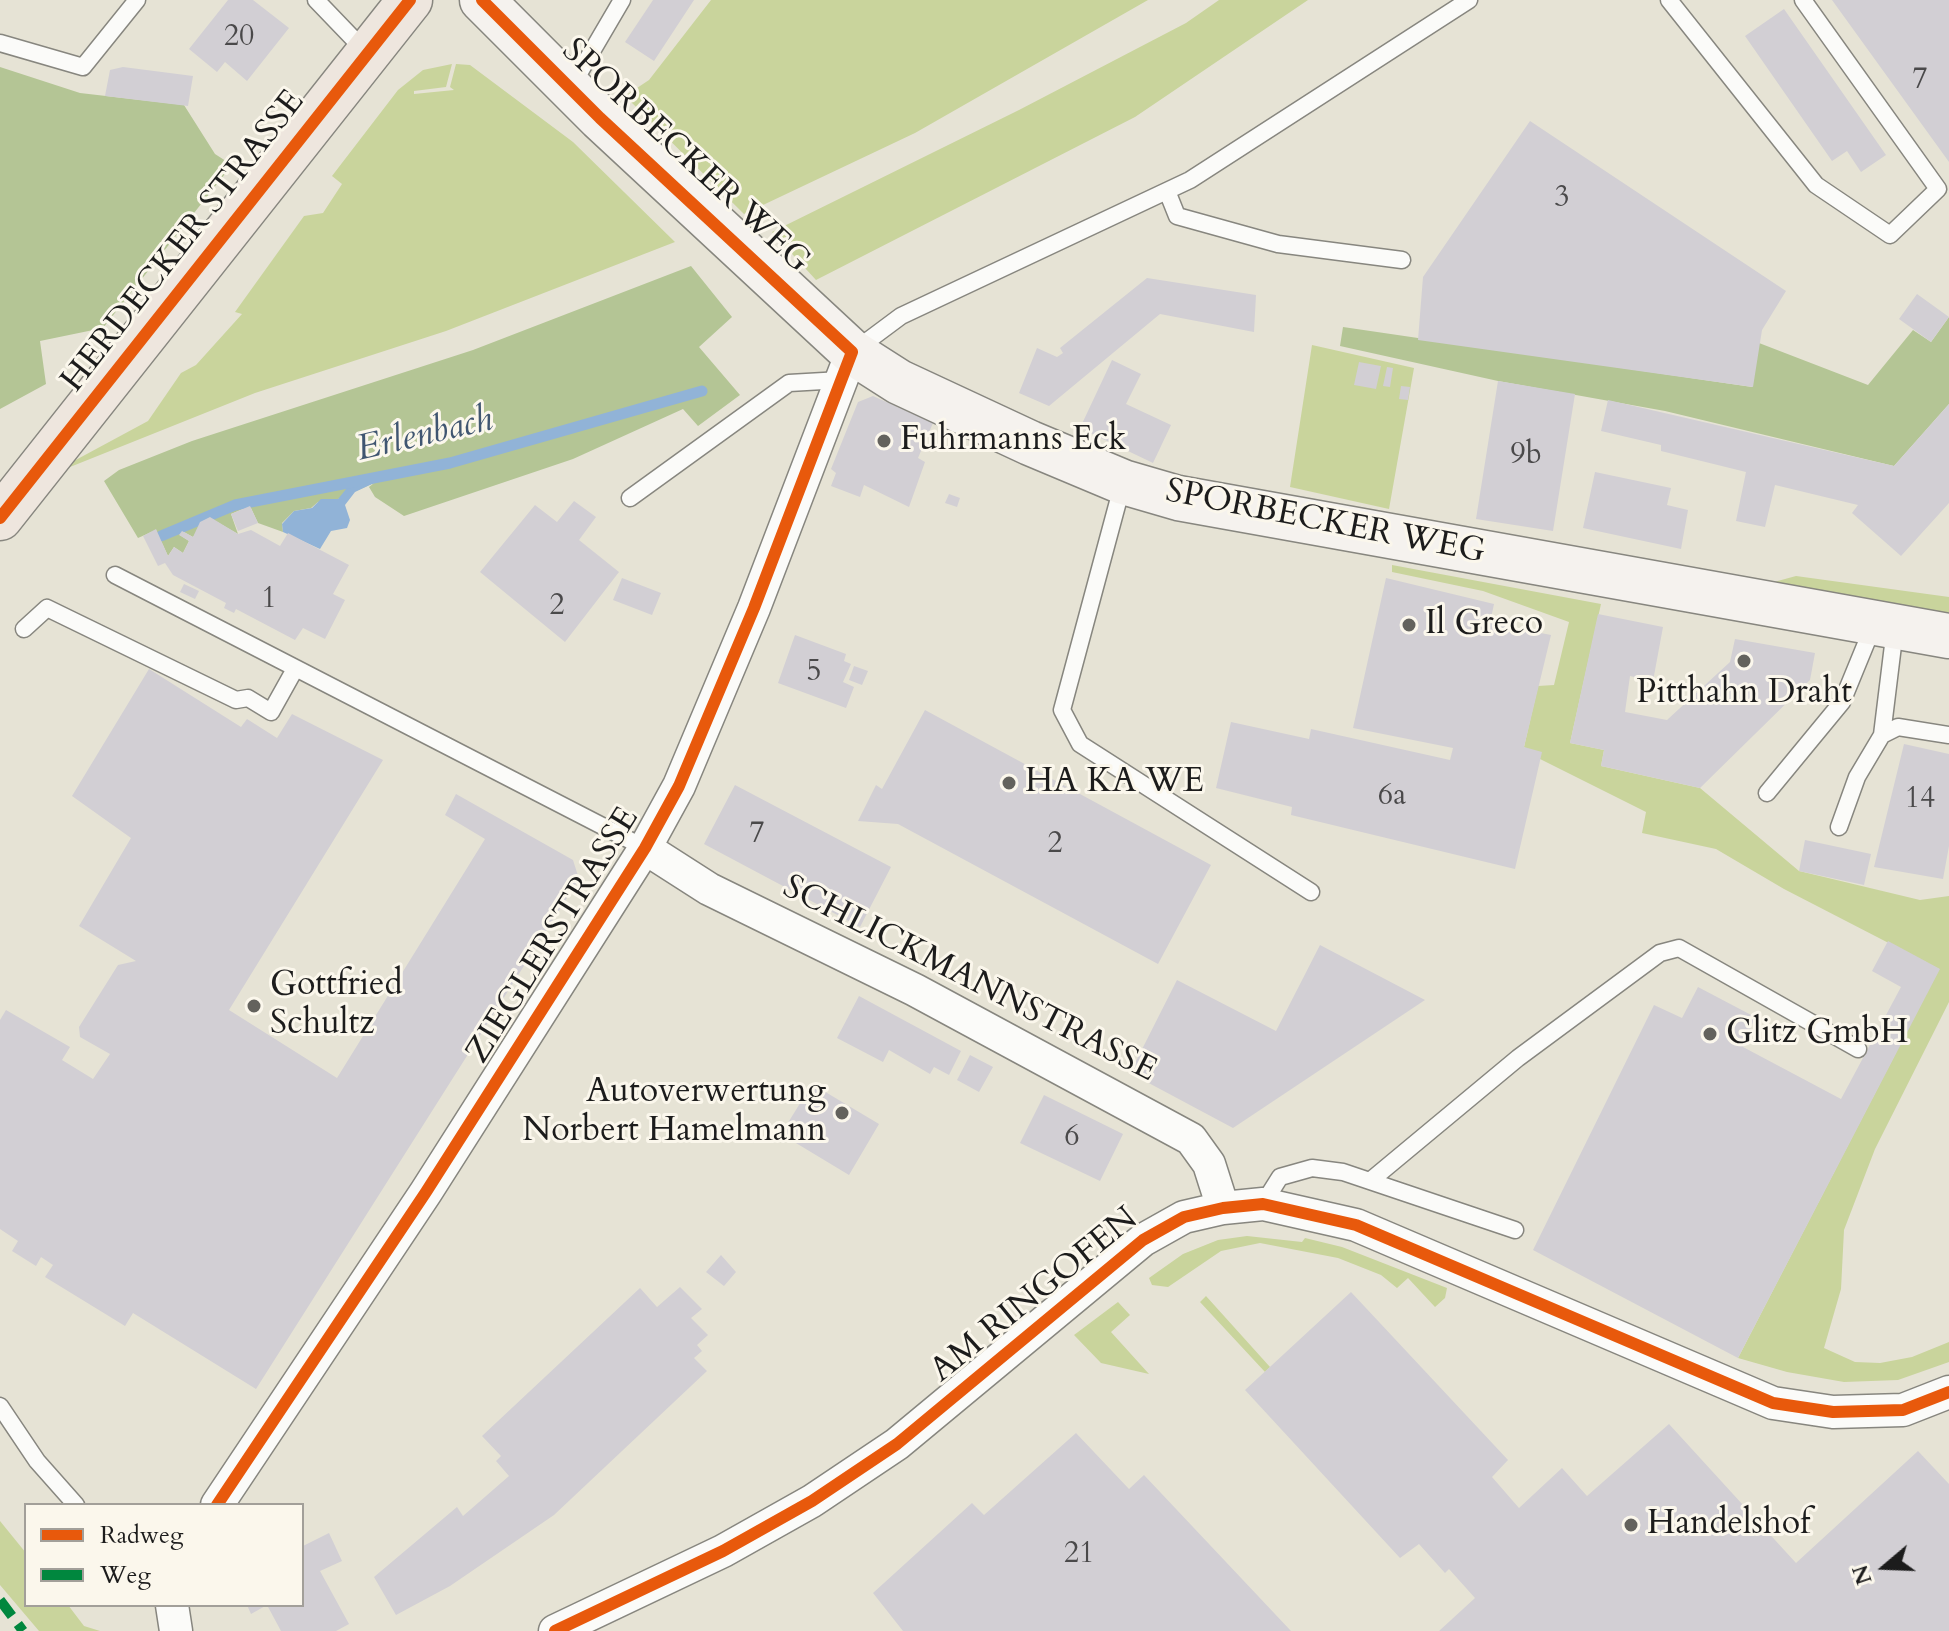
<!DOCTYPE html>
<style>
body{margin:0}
#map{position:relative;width:1949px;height:1631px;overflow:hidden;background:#e6e3d5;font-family:Cardo,serif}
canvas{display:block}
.legend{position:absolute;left:24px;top:1503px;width:280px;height:104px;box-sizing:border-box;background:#fbf7ec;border:2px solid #a29f99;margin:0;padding:10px 14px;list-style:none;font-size:24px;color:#1c1c1c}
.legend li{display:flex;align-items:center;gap:16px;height:40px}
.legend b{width:40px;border:2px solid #a29f99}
.north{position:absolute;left:1845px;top:1527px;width:80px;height:80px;-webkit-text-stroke:6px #fbf7ec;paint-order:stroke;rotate:251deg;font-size:22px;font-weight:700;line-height:32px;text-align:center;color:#1c1c1c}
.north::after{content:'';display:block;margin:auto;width:28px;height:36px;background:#1c1c1c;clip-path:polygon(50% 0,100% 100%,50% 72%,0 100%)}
</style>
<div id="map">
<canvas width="1949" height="1631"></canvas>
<ul class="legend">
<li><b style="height:10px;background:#e8590c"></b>Radweg</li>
<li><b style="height:10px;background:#00873e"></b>Weg</li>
</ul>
<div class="north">N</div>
</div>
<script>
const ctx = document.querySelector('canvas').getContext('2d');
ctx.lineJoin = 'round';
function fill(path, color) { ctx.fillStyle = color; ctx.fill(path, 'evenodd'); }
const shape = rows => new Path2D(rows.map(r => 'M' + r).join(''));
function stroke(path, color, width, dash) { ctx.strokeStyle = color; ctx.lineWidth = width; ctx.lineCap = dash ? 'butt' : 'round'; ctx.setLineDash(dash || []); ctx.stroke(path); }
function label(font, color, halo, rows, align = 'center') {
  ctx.font = font + ' Cardo,serif'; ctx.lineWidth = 6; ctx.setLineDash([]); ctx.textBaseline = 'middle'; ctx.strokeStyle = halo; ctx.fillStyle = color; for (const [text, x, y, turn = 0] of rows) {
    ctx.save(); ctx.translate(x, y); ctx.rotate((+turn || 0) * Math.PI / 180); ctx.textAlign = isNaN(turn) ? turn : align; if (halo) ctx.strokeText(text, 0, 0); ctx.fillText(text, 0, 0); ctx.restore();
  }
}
fill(shape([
 [711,0,1148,0,915,133,744,214,625,96,649,80],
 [1219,0,1308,0,1135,117,816,280,772,232,1019,110,1186,23],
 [452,64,446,87,414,91,414,94,454,90,450,87,456,64,470,65,573,142,675,242,446,331,255,393,70,467,72,462,148,421,181,373,196,365,242,314,235,312,304,216,323,213,342,184,332,176,398,90,423,70],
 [1312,345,1414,368,1389,509,1290,487],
 [1392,565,1601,604,1570,743,1604,750,1601,766,1700,788,1799,871,1920,900,1949,896,1949,1002,1875,1149,1844,1230,1841,1289,1824,1348,1855,1362,1880,1363,1912,1357,1949,1342,1949,1362,1898,1380,1844,1382,1787,1372,1738,1358,1939,969,1784,889,1716,849,1642,833,1646,812,1540,759,1524,747,1538,686,1554,685,1569,622,1483,591,1392,572],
 [1796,576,1949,597,1949,616,1774,582],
 [1247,1236,1302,1242,1305,1238,1342,1247,1447,1288,1445,1298,1435,1307,1408,1278,1397,1288,1381,1275,1338,1258,1260,1243,1221,1251,1168,1287,1152,1285,1149,1278,1183,1254,1218,1240],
 [1206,1296,1270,1367,1265,1372,1200,1302],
 [1118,1302,1130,1315,1111,1332,1149,1374,1101,1363,1074,1335],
 [0,1521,26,1553,26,1605,68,1605,84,1626,100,1631,39,1631,0,1585]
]), '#c9d49c');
fill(shape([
 [0,67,80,93,184,105,215,154,232,165,103,328,40,341,46,384,0,409],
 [691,266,732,317,699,347,740,395,698,426,683,409,573,459,404,516,375,497,369,487,374,483,338,499,318,502,311,508,294,511,282,523,283,532,258,523,250,506,231,514,238,534,210,518,193,537,182,531,180,535,189,541,183,553,174,547,168,556,156,530,138,538,104,481,119,470,192,441,473,350],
 [1949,317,1949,404,1894,466,1665,411,1498,381,1340,346,1343,327,1752,387,1759,343,1868,385,1913,330,1931,342]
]), '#b4c595');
fill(shape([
 [369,479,374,483,355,492,345,505,350,520,347,528,331,531,320,549,283,532,282,524,294,511,312,508,321,499,338,499,347,488]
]), '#91b3d7');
stroke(shape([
 [161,536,235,505,450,463,702,391]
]), '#91b3d7', 11);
fill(shape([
 [228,0,253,0,289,28,247,81,225,62,217,72,189,49],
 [653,0,694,0,654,61,625,42],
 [1832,0,1949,0,1949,162],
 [1784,9,1886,155,1861,172,1847,151,1832,161,1745,36],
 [123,67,193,76,188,106,105,96,110,70],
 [1530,121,1786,291,1762,330,1753,387,1418,340,1423,277],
 [1147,278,1256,295,1254,332,1160,314,1049,406,1019,393,1037,348,1057,357,1063,353,1060,348],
 [1917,294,1949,317,1931,342,1899,319],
 [1112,360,1141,374,1126,404,1171,425,1153,463,1080,428],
 [1359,362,1381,366,1376,389,1354,385],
 [1387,367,1393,368,1390,387,1383,386],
 [1498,381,1575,394,1553,531,1476,519],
 [1401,386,1410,387,1408,400,1399,399],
 [873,396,933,423,918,458,925,462,909,507,864,485,860,497,831,486,836,473,831,469,858,402],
 [1608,400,1894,466,1949,404,1949,503,1901,556,1852,513,1858,505,1775,485,1765,527,1736,521,1746,472,1661,451,1661,445,1601,431],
 [1595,472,1671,488,1667,505,1688,510,1681,549,1583,528],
 [949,494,960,498,957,507,945,503],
 [574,501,596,517,579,540,619,572,565,642,480,572,535,505,557,522],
 [250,506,258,523,238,531,231,514],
 [210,517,238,534,251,530,280,546,288,533,349,565,333,594,345,600,325,639,303,628,295,640,236,609,234,613,224,608,226,603,173,575,165,563,158,566,143,536,156,529,168,556,174,547,183,553,189,541,179,535,182,531,193,537,200,522],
 [622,578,661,593,652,615,613,600],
 [1386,578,1494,604,1490,623,1551,635,1524,747,1542,752,1515,869,1291,815,1292,807,1216,788,1231,722,1309,739,1311,729,1450,760,1453,748,1353,728],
 [184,584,199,591,195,599,180,592],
 [1598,614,1663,627,1653,681,1630,676,1625,712,1667,720,1730,662,1735,639,1815,653,1810,680,1700,788,1601,766,1604,750,1570,743],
 [795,635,846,654,844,661,851,664,843,682,854,687,846,708,778,683],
 [854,666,868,671,862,685,849,680],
 [149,669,241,727,247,719,277,738,292,714,383,760,229,1010,337,1078,485,839,445,815,456,794,573,860,579,879,256,1389,133,1313,125,1326,45,1277,53,1265,41,1257,36,1266,12,1251,18,1241,0,1229,0,1020,6,1010,70,1047,62,1060,93,1079,110,1054,80,1037,79,1027,118,965,136,961,79,926,131,838,72,796],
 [925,710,1211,865,1158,964,898,824,858,821,876,785,882,789],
 [1904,744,1949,754,1949,846,1943,879,1874,867],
 [735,785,891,867,860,927,704,844],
 [1805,840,1871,854,1864,885,1799,871],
 [1888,941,1940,969,1738,1358,1533,1250,1654,1005,1682,1018,1698,987,1755,1017,1743,1047,1841,1099,1901,987,1872,971],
 [1320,945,1425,1000,1233,1128,1130,1073,1177,980,1276,1031],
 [859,996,961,1051,949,1075,934,1067,930,1074,889,1050,883,1062,837,1038],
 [970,1055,993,1067,979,1092,957,1080],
 [812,1084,879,1124,849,1175,781,1134],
 [1044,1095,1123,1134,1100,1181,1020,1143],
 [721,1255,736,1272,724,1286,706,1272],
 [680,1287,702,1309,691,1318,708,1335,697,1345,702,1351,694,1358,707,1371,554,1515,450,1586,396,1615,374,1577,457,1507,463,1516,509,1476,496,1461,501,1456,482,1436,640,1288,657,1307],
 [1351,1292,1508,1460,1492,1477,1519,1508,1562,1468,1587,1496,1669,1424,1796,1563,1918,1451,1949,1484,1949,1631,1439,1631,1475,1598,1449,1569,1445,1573,1419,1544,1400,1558,1245,1390],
 [1076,1433,1129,1489,1144,1475,1291,1631,903,1631,873,1593,972,1503,984,1515],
 [329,1533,342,1561,320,1571,349,1624,336,1631,281,1631,267,1605,251,1614,247,1605,302,1605,303,1546]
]), '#d2cfd4');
const lane = shape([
 [316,0,367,53],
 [1669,0,1816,185,1890,235,1938,189,1803,0],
 [0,43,83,67,137,0],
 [571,87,622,0],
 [1167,191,1177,216,1278,244,1402,260],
 [854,351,901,316,1190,180,1469,0],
 [1123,483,1062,710,1080,744,1311,892],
 [630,498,789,383,841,380],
 [115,575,645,848],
 [24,629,47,608,236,700,248,698,271,712,295,669],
 [1882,735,1895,629],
 [1767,793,1842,702,1874,624],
 [1839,827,1857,777,1882,735,1898,727,1949,735],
 [1370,1181,1518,1058,1660,953,1679,948,1858,1049],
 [1263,1204,1280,1177,1312,1168,1343,1172,1515,1230],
 [0,1406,37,1461,76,1505]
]);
const street = shape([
 [645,848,709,889,915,990,1191,1139,1209,1164,1223,1208],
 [217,1505,426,1192,645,848,679,786,754,608,852,352],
 [172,1605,176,1631],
 [555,1631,723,1551,812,1501,897,1444,1143,1240,1184,1217,1223,1208,1263,1204,1356,1225,1773,1403,1833,1412,1903,1410,1949,1392]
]);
const secondary = shape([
 [482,0,600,118,852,352,899,382,1030,443,1123,482,1178,498,1949,636]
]);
const primary = shape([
 [0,518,410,0]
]);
stroke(lane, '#87867f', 19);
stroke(street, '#87867f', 35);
stroke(secondary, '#87867f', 47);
stroke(primary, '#87867f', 47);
stroke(lane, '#fbfbf9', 16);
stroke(street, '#fbfbf9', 32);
stroke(secondary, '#f5f2ee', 44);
stroke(primary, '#eee6de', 44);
stroke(shape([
 [0,1600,23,1631]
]), '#00873e', 10, [20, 10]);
stroke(shape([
 [0,518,410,0],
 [217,1505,426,1192,645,848,679,786,754,608,852,352,600,118,482,0],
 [555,1631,723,1551,812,1501,897,1444,1143,1240,1184,1217,1223,1208,1263,1204,1356,1225,1773,1403,1833,1412,1903,1410,1949,1392]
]), '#e8590c', 12);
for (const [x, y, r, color] of [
 [884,441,8,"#63625d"],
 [1409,625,8,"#63625d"],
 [1744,661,8,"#63625d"],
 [1009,783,8,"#63625d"],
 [254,1006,8,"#63625d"],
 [1710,1034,8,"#63625d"],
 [842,1113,8,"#63625d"],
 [1631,1525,8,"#63625d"]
]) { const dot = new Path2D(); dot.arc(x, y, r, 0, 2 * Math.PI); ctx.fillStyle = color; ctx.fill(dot); stroke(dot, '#fbf7ec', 3); }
label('30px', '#4a494a', null, [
 ["20",239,38],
 ["7",1920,81],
 ["3",1562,199],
 ["9b",1526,456],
 ["1",269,600],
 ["2",557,607],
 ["5",814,673],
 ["6a",1392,797],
 ["14",1920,800],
 ["7",757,835],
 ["2",1055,845],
 ["6",1072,1138],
 ["21",1079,1555]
]);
label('34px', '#1c1c1c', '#fbf7ec', [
 ["SPORBECKER WEG",685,157,43],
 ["HERDECKER STRASSE",184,242,-52],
 ["SPORBECKER WEG",1325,523,11],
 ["ZIEGLERSTRASSE",554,936,-58],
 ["SCHLICKMANNSTRASSE",969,980,27],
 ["AM RINGOFEN",1035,1296,-39]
]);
label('34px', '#1c1c1c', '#fbf7ec', [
 ["Fuhrmanns Eck",900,441],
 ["Il Greco",1425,625],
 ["Pitthahn Draht",1744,694,"center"],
 ["HA KA WE",1025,783],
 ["Gottfried",270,986],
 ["Schultz",270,1025],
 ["Glitz GmbH",1726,1034],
 ["Autoverwertung",826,1093,"right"],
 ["Norbert Hamelmann",826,1132,"right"],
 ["Handelshof",1647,1525]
], 'left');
label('italic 36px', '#405671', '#fbf7ec', [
 ["Erlenbach",425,436,-13]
]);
</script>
